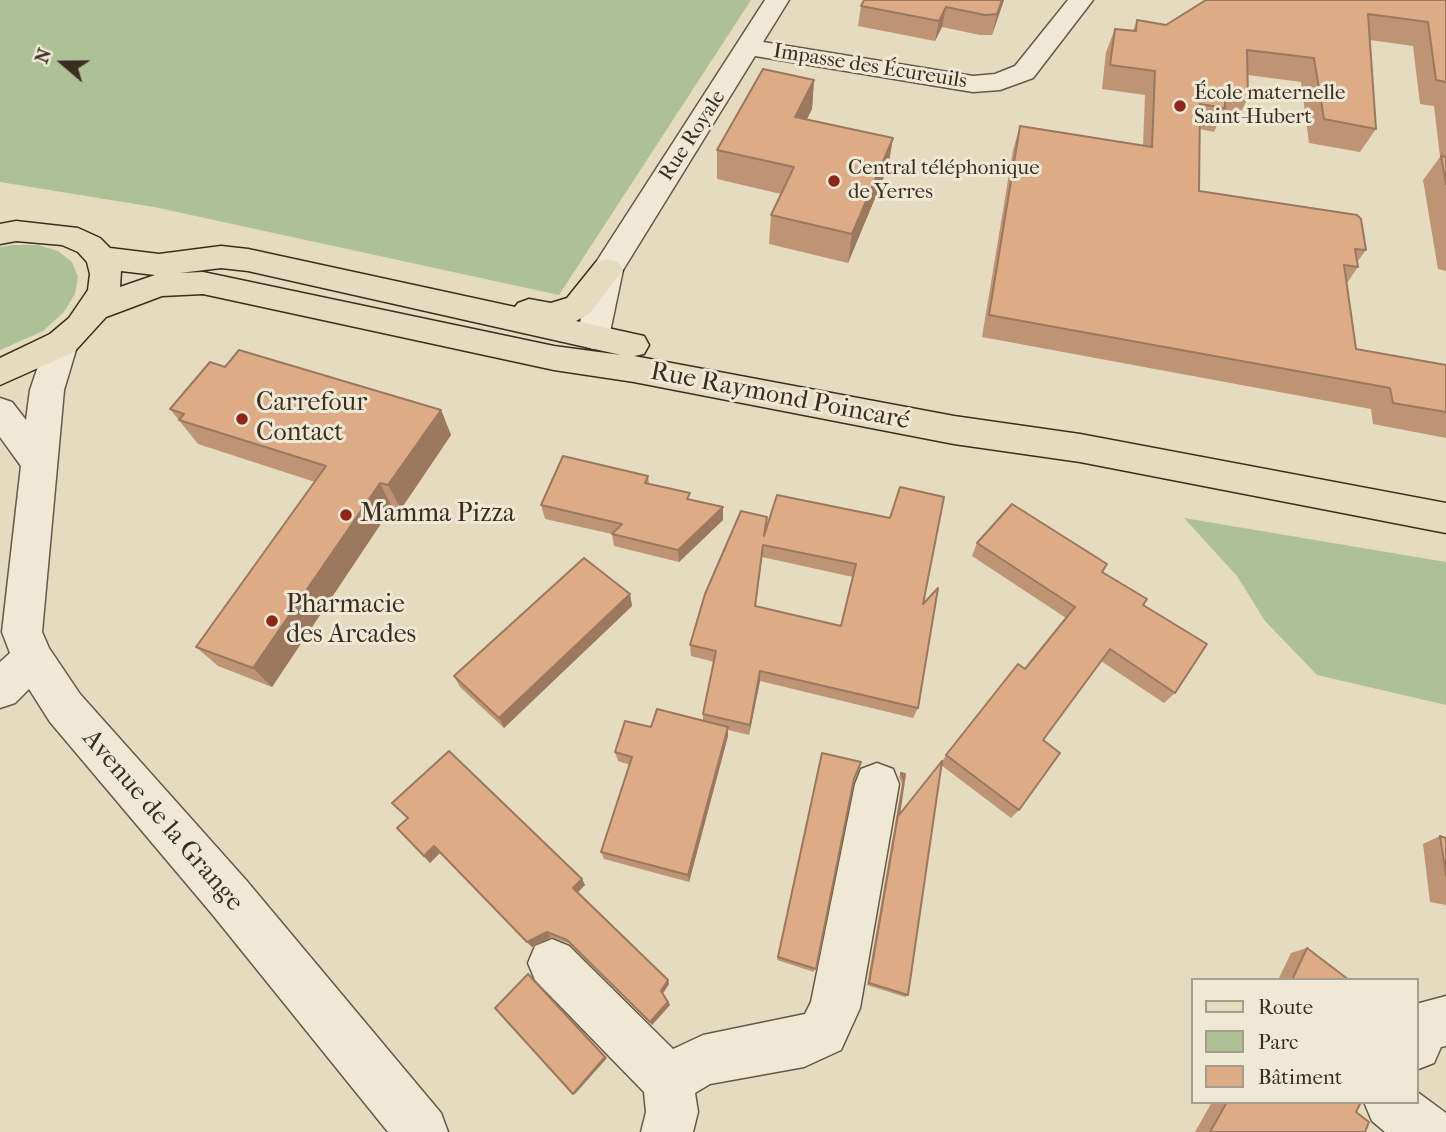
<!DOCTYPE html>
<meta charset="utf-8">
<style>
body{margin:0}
#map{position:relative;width:1446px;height:1132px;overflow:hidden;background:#e5dbbe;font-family:"IM FELL French Canon",serif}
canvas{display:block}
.legend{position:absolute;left:1191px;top:978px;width:228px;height:126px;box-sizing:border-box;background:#eee8d5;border:2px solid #a59e8d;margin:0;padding:9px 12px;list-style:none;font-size:21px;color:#382e22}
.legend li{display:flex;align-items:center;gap:14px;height:35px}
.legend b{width:35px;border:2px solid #a59e8d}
.north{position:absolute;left:28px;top:28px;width:70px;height:70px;-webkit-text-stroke:5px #eee8d5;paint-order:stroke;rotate:290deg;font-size:19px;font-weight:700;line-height:28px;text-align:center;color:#382e22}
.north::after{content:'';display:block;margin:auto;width:24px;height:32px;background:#382e22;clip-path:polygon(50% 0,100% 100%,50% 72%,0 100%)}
</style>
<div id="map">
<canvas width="1446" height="1132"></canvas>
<ul class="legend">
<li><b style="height:9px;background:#e5dbbe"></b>Route</li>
<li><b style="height:19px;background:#aec196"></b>Parc</li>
<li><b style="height:19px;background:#ddac87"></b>Bâtiment</li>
</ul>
<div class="north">N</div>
</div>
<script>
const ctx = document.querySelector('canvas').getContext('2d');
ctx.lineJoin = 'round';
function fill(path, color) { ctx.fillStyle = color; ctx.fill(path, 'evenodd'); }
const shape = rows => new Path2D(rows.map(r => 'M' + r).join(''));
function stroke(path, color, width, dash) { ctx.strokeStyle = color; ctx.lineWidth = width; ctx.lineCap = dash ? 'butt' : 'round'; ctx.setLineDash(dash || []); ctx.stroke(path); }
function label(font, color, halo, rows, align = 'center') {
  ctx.font = font + ' "IM FELL French Canon",serif'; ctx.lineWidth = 6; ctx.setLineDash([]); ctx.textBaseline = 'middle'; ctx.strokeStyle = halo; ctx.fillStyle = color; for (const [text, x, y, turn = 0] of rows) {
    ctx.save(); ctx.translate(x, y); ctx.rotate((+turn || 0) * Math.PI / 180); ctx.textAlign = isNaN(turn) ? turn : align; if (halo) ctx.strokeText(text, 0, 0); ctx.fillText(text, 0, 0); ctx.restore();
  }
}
fill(shape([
 [0,0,751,0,559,295,154,207,0,182],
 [13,245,38,245,58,251,72,262,78,277,75,294,63,313,43,331,0,350,0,247],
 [1184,518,1446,562,1446,705,1317,675,1265,621,1237,576]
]), '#aec196');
const minor = shape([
 [765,0,789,0,763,42,973,76,995,74,1015,66,1068,0,1093,0,1033,78,1000,90,973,92,755,56,623,270,609,337,605,345,593,349,581,345,577,337,591,270,765,0],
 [62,331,74,334,78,343,64,390,42,632,49,648,80,694,246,880,441,1113,448,1132,388,1132,212,914,50,722,29,689,15,703,0,708,0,662,10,653,2,632,21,466,0,437,0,398,12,402,26,420,30,390,46,343,50,334,62,331],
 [877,763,893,769,899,784,860,1008,841,1050,804,1067,710,1084,695,1093,698,1112,693,1132,641,1132,646,1112,644,1092,535,980,528,963,535,946,552,939,569,946,673,1049,703,1035,805,1014,811,1002,855,784,861,769,877,763],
 [1446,996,1446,1046,1441,1047,1434,1063,1416,1070,1416,1004,1446,996],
 [1416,1091,1446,1113,1446,1132,1385,1132,1372,1121,1364,1102,1416,1102,1416,1091]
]);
const major = shape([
 [16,221,78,228,100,238,110,248,159,254,221,246,248,249,515,307,518,303,529,299,551,303,567,298,596,262,607,259,618,262,623,270,589,314,576,321,644,336,649,345,644,354,634,356,954,416,1080,434,1446,503,1446,533,1080,462,954,444,634,382,554,370,203,294,162,296,106,317,74,352,0,385,0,358,50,334,69,318,88,290,90,274,87,262,78,252,62,245,16,241,0,244,0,224,16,221],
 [221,268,248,271,621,355,554,346,203,272,180,273,221,268],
 [121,271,155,275,120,287,121,271]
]);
stroke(minor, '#635949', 3);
stroke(major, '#382e22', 3);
fill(minor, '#eee8d5');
fill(major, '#e5dbbe');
fill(shape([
 [1004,0,992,35,980,35,942,27,935,41,858,26,861,6],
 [1446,0,1446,271,1438,269,1423,180,1440,157,1434,106,1420,104,1413,46,1370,40,1376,129,1360,152,1309,143,1301,82,1248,75,1248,98,1236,122,1220,119,1214,132,1200,129,1199,191,1366,250,1357,262,1358,267,1347,283,1356,349,1446,365,1446,438,1373,424,1371,409,982,337,1013,150,1020,126,1143,146,1145,95,1102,89,1106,52,1115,29,1133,31,1137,20,1166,25],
 [814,80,812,109,807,119,893,138,888,167,848,263,769,244,771,215,781,194,717,179,717,150],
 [225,367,441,410,451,435,401,509,392,507,272,687,218,666,196,647,315,482,198,444,170,409],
 [648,476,649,484,690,499,723,520,679,562,614,546,612,534,545,519,541,505],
 [777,495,923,604,918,708,913,718,760,681,749,735,728,730,728,736,689,882,604,859,601,852,630,765,618,761,615,752,651,727,703,720,703,714,714,662,691,656,690,645,766,531],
 [762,557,853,577,841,626,756,606],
 [977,543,1102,572,1143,605,1175,693,1164,703,1101,661,1043,740,1019,810,1011,818,941,765,908,995,905,997,867,985,902,784,899,777,901,773,905,774,899,815,942,762,946,755,1025,669,1066,618,972,556],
 [630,594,632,606,504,728,460,687,454,676],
 [822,753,854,780,814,972,777,960],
 [397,828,582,879,585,885,578,892,668,980,669,984,663,994,670,1005,652,1025,571,944,551,937,532,947,440,852,430,863],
 [1440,836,1446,838,1446,905,1430,902,1423,844],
 [1307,948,1349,980,1278,980,1291,953],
 [1212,1102,1361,1102,1356,1112,1365,1132,1195,1132]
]), '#be9474');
fill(shape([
 [1002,0,1004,0,992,35,997,14],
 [946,7,942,27,935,41,939,21],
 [814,80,812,109,793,146,795,117],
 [893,138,888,167,848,263,852,234],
 [441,410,451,435,401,509,388,485],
 [380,483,392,507,272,687,253,668],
 [723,507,723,520,679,562,678,550],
 [763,545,762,557,754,617,755,606],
 [630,594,632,606,504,728,499,718],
 [760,671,760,681,749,735,750,725],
 [728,727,728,736,689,882,688,875],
 [434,846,441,852,430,863,424,856],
 [582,879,585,885,577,893,573,888],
 [547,932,551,937,532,947,527,942],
 [528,974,607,1058,575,1094,573,1094],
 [668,980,669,984,662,994,661,991],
 [668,1002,670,1005,652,1025,650,1022]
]), '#9b785e');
const building = shape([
 [864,0,1002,0,997,14,985,15,946,7,939,21,861,6,864,0],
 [1206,0,1446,0,1446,82,1436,80,1428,22,1368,14,1376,129,1324,119,1314,58,1247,50,1248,98,1225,95,1225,108,1200,104,1199,191,1357,215,1361,219,1366,250,1355,249,1358,267,1344,265,1356,349,1446,365,1446,412,1393,403,1390,388,989,315,1020,126,1152,147,1155,71,1110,65,1115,29,1136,31,1137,20,1166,25,1206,0],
 [763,69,814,80,795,117,893,138,852,234,771,215,794,167,717,150,763,69],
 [1441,156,1446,157,1446,184,1441,156],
 [239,350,441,410,388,485,380,483,253,668,196,647,326,466,179,420,184,414,170,409,210,362,225,367,239,350],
 [563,456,648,476,645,483,690,493,687,499,723,507,678,550,612,534,622,524,541,505,563,456],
 [900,487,944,497,923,604,938,588,918,708,760,671,750,725,703,714,716,651,690,645,705,594,741,511,767,517,764,536,777,495,890,518,900,487],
 [763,545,856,564,841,626,755,606,763,545],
 [1012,504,1107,564,1102,572,1147,599,1143,605,1207,644,1175,693,1110,649,1043,740,1060,753,1019,810,946,755,1018,664,1025,669,1075,607,977,543,1012,504],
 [584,558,630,594,499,718,454,676,584,558],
 [657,709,728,727,688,875,601,852,632,757,615,752,625,721,651,727,657,709],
 [449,751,582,879,573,888,668,980,661,991,668,1002,650,1022,567,940,547,932,527,942,434,846,424,856,397,828,408,818,392,803,449,751],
 [822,753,861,762,854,779,816,969,778,957,822,753],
 [942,761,908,995,869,983,904,780,901,773,905,774,899,815,942,761],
 [1440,836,1446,838,1446,875,1440,836],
 [1307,948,1349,980,1292,980,1307,948],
 [528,974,605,1057,573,1094,495,1008,528,974],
 [1227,1102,1361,1102,1356,1112,1369,1122,1365,1132,1210,1132,1227,1102]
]);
fill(building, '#ddac87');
stroke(building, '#9b785e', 2);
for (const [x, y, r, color] of [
 [1180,106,7,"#8f2418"],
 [834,181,7,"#8f2418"],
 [242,419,7,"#8f2418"],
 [346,515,7,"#8f2418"],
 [272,621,7,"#8f2418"]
]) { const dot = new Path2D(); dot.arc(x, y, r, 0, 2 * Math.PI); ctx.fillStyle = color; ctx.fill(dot); stroke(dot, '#eee8d5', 2.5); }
label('21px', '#382e22', '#eee8d5', [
 ["Impasse des Écureuils",870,67,9],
 ["Rue Royale",693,136,-57]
]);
label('21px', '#382e22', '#eee8d5', [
 ["École maternelle",1194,94],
 ["Saint-Hubert",1194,118],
 ["Central téléphonique",848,169],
 ["de Yerres",848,193]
], 'left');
label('26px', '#382e22', '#eee8d5', [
 ["Rue Raymond Poincaré",780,397,11],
 ["Avenue de la Grange",162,821,49]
]);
label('26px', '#382e22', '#eee8d5', [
 ["Carrefour",256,404],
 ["Contact",256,434],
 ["Mamma Pizza",360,515],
 ["Pharmacie",286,606],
 ["des Arcades",286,636]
], 'left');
</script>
